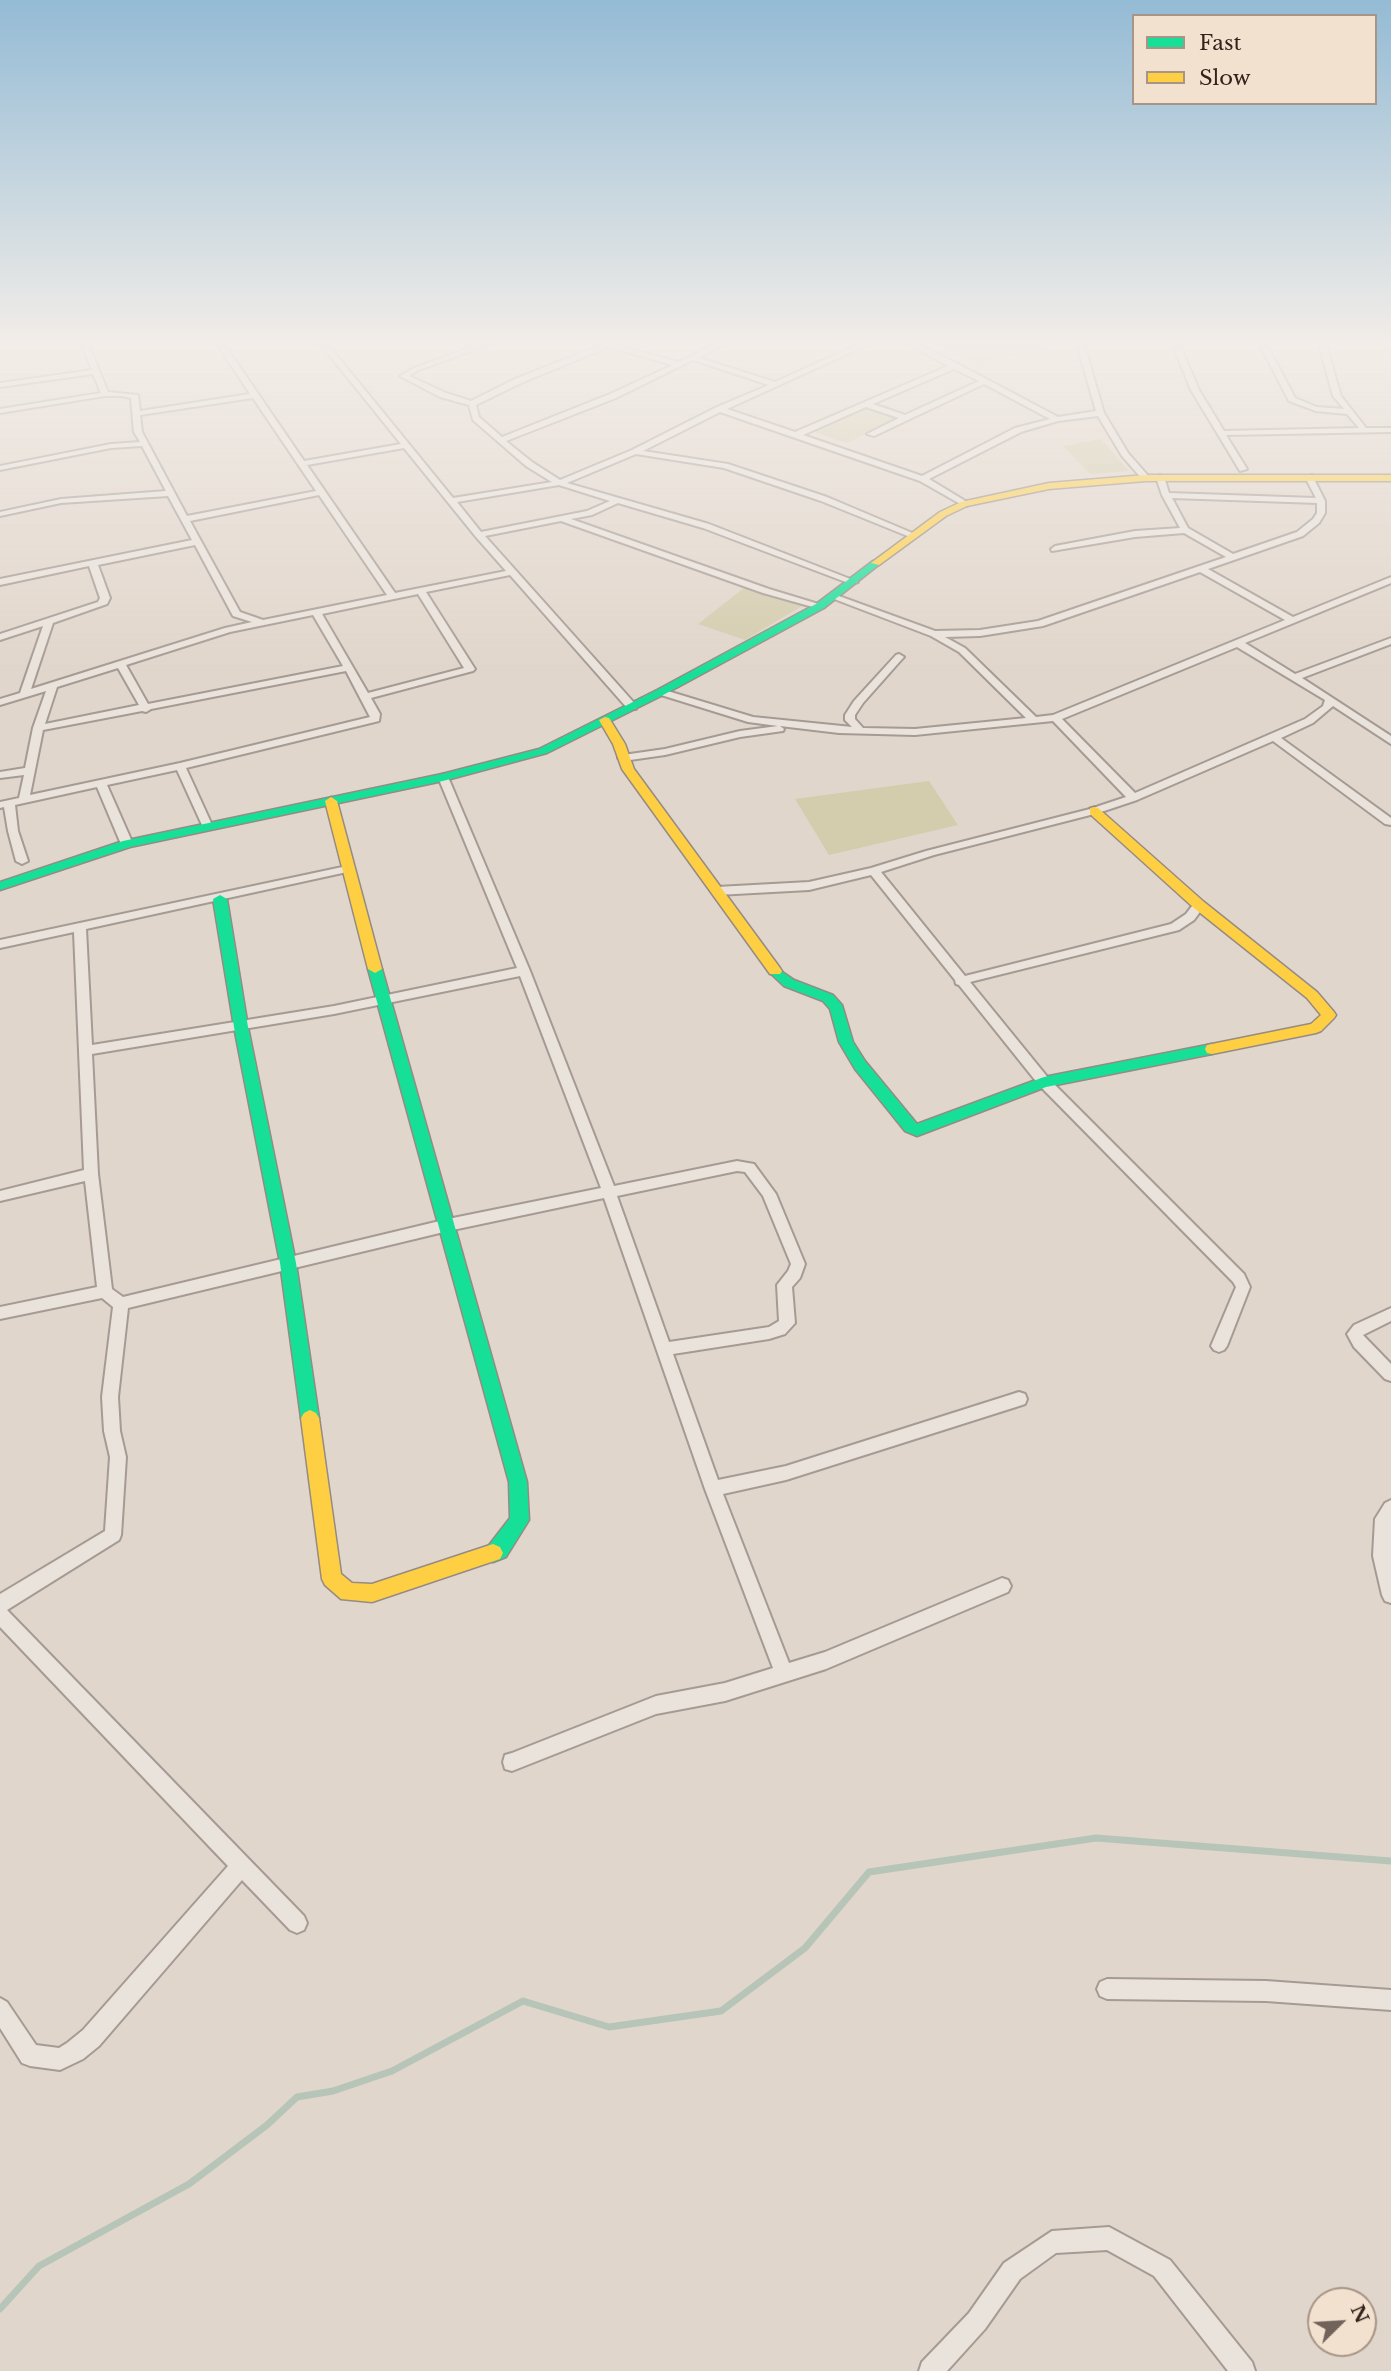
<!DOCTYPE html>
<style>
body{margin:0}
#map{position:relative;width:1391px;height:2371px;overflow:hidden;background:#e1d6cb;font-family:"Libre Baskerville",serif}
canvas{display:block}
.legend{position:absolute;left:1132px;top:14px;width:245px;height:91px;box-sizing:border-box;background:#f3e1d0;border:2px solid #a79588;margin:0;padding:9px 12px;list-style:none;font-size:21px;color:#34231d}
.legend li{display:flex;align-items:center;gap:14px;height:35px}
.legend b{width:35px;border:2px solid #a79588}
.north{position:absolute;left:1307px;top:2287px;width:70px;height:70px;box-sizing:border-box;background:#f3e1d0;border:2px solid #a79588;border-radius:50%;rotate:66deg;font-size:19px;font-weight:700;line-height:28px;text-align:center;color:#34231d}
.north::after{content:'';display:block;margin:auto;width:24px;height:32px;background:#71625a;clip-path:polygon(50% 0,100% 100%,50% 72%,0 100%)}
</style>
<div id="map">
<canvas width="1391" height="2371"></canvas>
<ul class="legend">
<li><b style="height:9px;background:#16e098"></b>Fast</li>
<li><b style="height:9px;background:#ffcf43"></b>Slow</li>
</ul>
<div class="north">N</div>
</div>
<script>
const ctx = document.querySelector('canvas').getContext('2d');
ctx.lineJoin = 'round';
function fill(path, color) { ctx.fillStyle = color; ctx.fill(path, 'evenodd'); }
const shape = rows => new Path2D(rows.map(r => 'M' + r).join(''));
function stroke(path, color, width, dash) { ctx.strokeStyle = color; ctx.lineWidth = width; ctx.lineCap = dash ? 'butt' : 'round'; ctx.setLineDash(dash || []); ctx.stroke(path); }
fill(shape([
 [954,341,1026,341,1040,349,975,365,938,345],
 [870,406,902,418,846,443,812,431],
 [1101,439,1129,471,1090,474,1063,446],
 [745,587,802,606,745,640,698,624],
 [929,781,958,825,829,855,795,799]
]), '#d3ccad');
stroke(shape([
 [0,2309,39,2266,189,2184,267,2125,297,2097,333,2091,392,2071,523,2001,609,2027,721,2011,805,1948,869,1872,1096,1838,1391,1861]
]), '#b6c5b8', 7);
const street = shape([
 [80,341,87,341,108,392,138,395,140,411,250,394,215,341,222,341,304,461,401,444,318,341,325,341,453,498,552,482,526,466,473,420,469,405,440,397,400,376,414,368,489,341,500,341,418,370,409,376,446,393,471,401,515,379,611,341,618,341,615,345,679,362,722,341,731,341,699,358,775,382,866,341,876,341,727,409,795,432,948,366,903,341,912,341,958,364,1058,417,1096,411,1076,341,1083,341,1104,413,1128,453,1150,478,1143,480,1122,456,1098,416,1058,421,1021,432,929,479,967,502,967,506,964,506,920,481,720,412,643,451,728,464,827,497,917,535,910,537,821,501,724,468,636,454,567,483,709,524,858,582,851,584,703,528,618,503,592,515,571,519,769,589,825,606,820,609,763,593,561,521,485,536,636,705,636,709,628,709,510,575,426,592,475,669,473,671,371,698,380,714,379,721,186,768,212,825,211,827,203,827,202,825,177,770,107,785,133,844,127,847,121,844,97,787,15,805,18,831,28,861,22,864,16,861,8,831,4,807,0,808,0,802,19,798,24,775,0,778,0,772,25,768,33,728,46,691,0,705,0,699,20,693,43,626,0,640,0,634,98,602,100,598,89,566,0,585,0,579,192,540,168,496,61,503,0,516,0,512,61,499,166,491,142,446,111,448,0,470,0,466,111,444,140,442,134,432,131,398,122,396,105,396,0,413,0,409,101,393,93,374,0,387,0,383,92,370,80,341],
 [609,347,673,365,610,394,502,437,479,417,476,405,521,383,609,347],
 [693,360,769,385,717,407,632,450,560,480,532,462,506,441,616,398,693,360],
 [954,369,979,381,905,415,873,404,954,369],
 [984,384,1050,419,1015,428,922,476,803,435,866,407,899,418,867,434,874,436,984,384],
 [253,398,316,491,187,516,142,432,140,415,253,398],
 [404,448,476,537,506,571,395,593,307,465,404,448],
 [559,485,610,501,587,511,481,532,457,502,559,485],
 [319,495,387,595,263,620,240,612,190,521,319,495],
 [195,545,233,616,252,622,225,628,31,689,53,623,107,604,110,598,98,565,195,545],
 [418,594,464,668,368,693,322,614,418,594],
 [313,615,343,666,148,704,126,665,230,632,313,615],
 [118,668,139,705,45,724,57,687,118,668],
 [346,671,370,717,180,763,30,795,43,730,142,711,146,712,151,709,346,671],
 [1034,341,1041,341,1045,348,1040,349,1034,341],
 [1171,341,1178,341,1199,390,1224,431,1359,428,1347,414,1316,411,1289,401,1258,341,1265,341,1295,398,1317,407,1344,409,1333,396,1318,341,1325,341,1341,396,1366,428,1391,428,1391,432,1226,435,1247,469,1240,471,1191,390,1171,341],
 [1160,475,1164,477,1169,493,1316,498,1305,477,1312,475,1325,501,1325,513,1319,523,1303,536,1208,569,1293,617,1391,577,1391,583,1245,643,1295,674,1391,638,1391,644,1302,678,1391,736,1391,744,1333,706,1313,723,1281,738,1391,818,1391,825,1385,824,1273,741,1137,800,1098,813,934,855,881,872,965,976,1171,924,1186,914,1195,902,1203,902,1205,905,1194,920,1179,930,970,982,1049,1079,1244,1274,1250,1287,1227,1346,1224,1350,1219,1352,1214,1350,1211,1346,1236,1287,1233,1282,1039,1085,959,985,956,984,955,980,871,875,809,890,717,895,711,891,717,887,809,882,871,868,926,851,1090,809,1126,797,1053,721,915,735,839,733,780,726,784,729,783,731,740,737,665,755,623,761,618,758,623,755,665,749,740,731,778,726,748,722,658,694,656,692,661,689,753,717,852,727,845,720,845,715,854,701,896,655,899,654,904,657,902,659,863,703,855,715,855,719,863,728,915,729,1026,718,959,652,931,636,829,597,836,595,935,631,980,630,1038,621,1226,557,1184,533,1135,537,1052,551,1051,549,1055,546,1135,531,1180,528,1162,495,1156,477,1160,475],
 [1172,498,1317,503,1317,513,1313,519,1297,532,1233,554,1188,528,1172,498],
 [1200,572,1285,620,1053,715,1036,717,965,648,945,637,980,636,1043,626,1200,572],
 [1237,647,1325,700,1323,706,1305,719,1135,793,1062,719,1237,647],
 [443,774,448,777,530,971,614,1186,737,1161,754,1164,776,1194,805,1264,800,1278,792,1287,795,1323,785,1334,769,1339,673,1354,718,1480,786,1466,1019,1392,1025,1394,1027,1399,1025,1404,1019,1406,786,1480,723,1494,789,1663,825,1652,1002,1578,1008,1580,1011,1586,1008,1592,826,1669,725,1701,656,1714,512,1771,505,1769,503,1762,505,1755,512,1753,656,1696,725,1683,773,1668,705,1489,604,1198,448,1231,128,1308,118,1397,120,1431,126,1457,121,1535,119,1540,7,1610,304,1916,307,1923,304,1930,297,1933,290,1930,242,1880,99,2046,83,2059,60,2070,30,2066,22,2063,0,2028,0,1998,7,2002,36,2045,59,2048,67,2043,83,2030,228,1866,0,1627,0,1594,105,1531,110,1457,104,1431,102,1397,113,1307,102,1298,0,1319,0,1307,97,1287,85,1181,0,1201,0,1191,84,1170,74,932,0,948,0,940,347,866,351,867,351,871,347,872,86,929,92,1045,334,1006,517,968,438,777,443,774],
 [520,976,601,1188,448,1219,123,1297,112,1289,98,1174,92,1054,334,1014,520,976],
 [737,1171,745,1172,763,1196,791,1264,788,1271,777,1285,779,1321,769,1327,669,1342,617,1196,737,1171],
 [1391,1308,1391,1321,1363,1335,1391,1364,1391,1381,1385,1379,1354,1347,1347,1334,1354,1325,1391,1308],
 [1391,1500,1391,1603,1385,1601,1382,1595,1373,1556,1375,1519,1385,1503,1391,1500],
 [1107,1979,1266,1981,1391,1990,1391,2010,1266,2001,1107,1999,1100,1996,1097,1989,1100,1982,1107,1979],
 [1109,2227,1170,2260,1252,2362,1255,2371,1228,2371,1154,2276,1107,2250,1056,2253,1020,2279,985,2329,947,2371,919,2371,922,2362,969,2313,1004,2263,1052,2231,1109,2227]
]);
const fast = shape([
 [873,561,881,563,824,608,665,694,547,753,443,781,130,847,0,890,0,882,123,841,442,774,539,749,657,690,816,604,873,561],
 [220,895,227,899,248,1027,296,1263,319,1418,316,1423,310,1426,304,1423,301,1418,280,1263,234,1027,213,899,220,895],
 [375,965,382,969,527,1482,529,1520,506,1557,493,1562,486,1559,483,1553,510,1518,509,1482,368,969,375,965],
 [775,967,794,980,833,995,842,1005,853,1042,865,1061,917,1124,1044,1077,1212,1044,1219,1049,1212,1054,1046,1087,917,1136,905,1131,855,1069,839,1042,830,1009,823,1001,784,986,768,971,775,967]
]);
const slow = shape([
 [1146,475,1391,475,1391,481,1146,481,1049,489,967,506,946,516,879,565,871,563,940,512,961,502,1049,483,1146,475],
 [605,717,609,718,625,744,634,769,780,968,782,971,780,974,770,974,622,769,613,744,599,720,605,717],
 [331,797,337,801,382,969,375,973,368,969,325,801,331,797],
 [1094,807,1098,808,1204,902,1317,992,1334,1012,1336,1015,1334,1018,1321,1031,1316,1033,1212,1054,1207,1053,1205,1049,1207,1045,1311,1024,1321,1015,1307,998,1194,908,1090,814,1090,808,1094,807],
 [310,1410,316,1413,319,1418,341,1574,352,1583,372,1584,493,1544,500,1547,503,1553,500,1559,372,1602,341,1599,325,1585,322,1579,301,1418,304,1413,310,1410]
]);
stroke(street, '#a69b94', 4);
stroke(fast, '#968b84', 3);
stroke(slow, '#968b84', 3);
fill(street, '#eae3dc');
fill(fast, '#16e098');
fill(slow, '#ffcf43');
const sky = ctx.createLinearGradient(0, 0, 0, 673);
sky.addColorStop(0, '#94bbd5');
sky.addColorStop(0.51, '#f2ede8');
sky.addColorStop(1, '#f2ede800');
ctx.fillStyle = sky;
ctx.fillRect(0, 0, 1391, 673);
</script>
